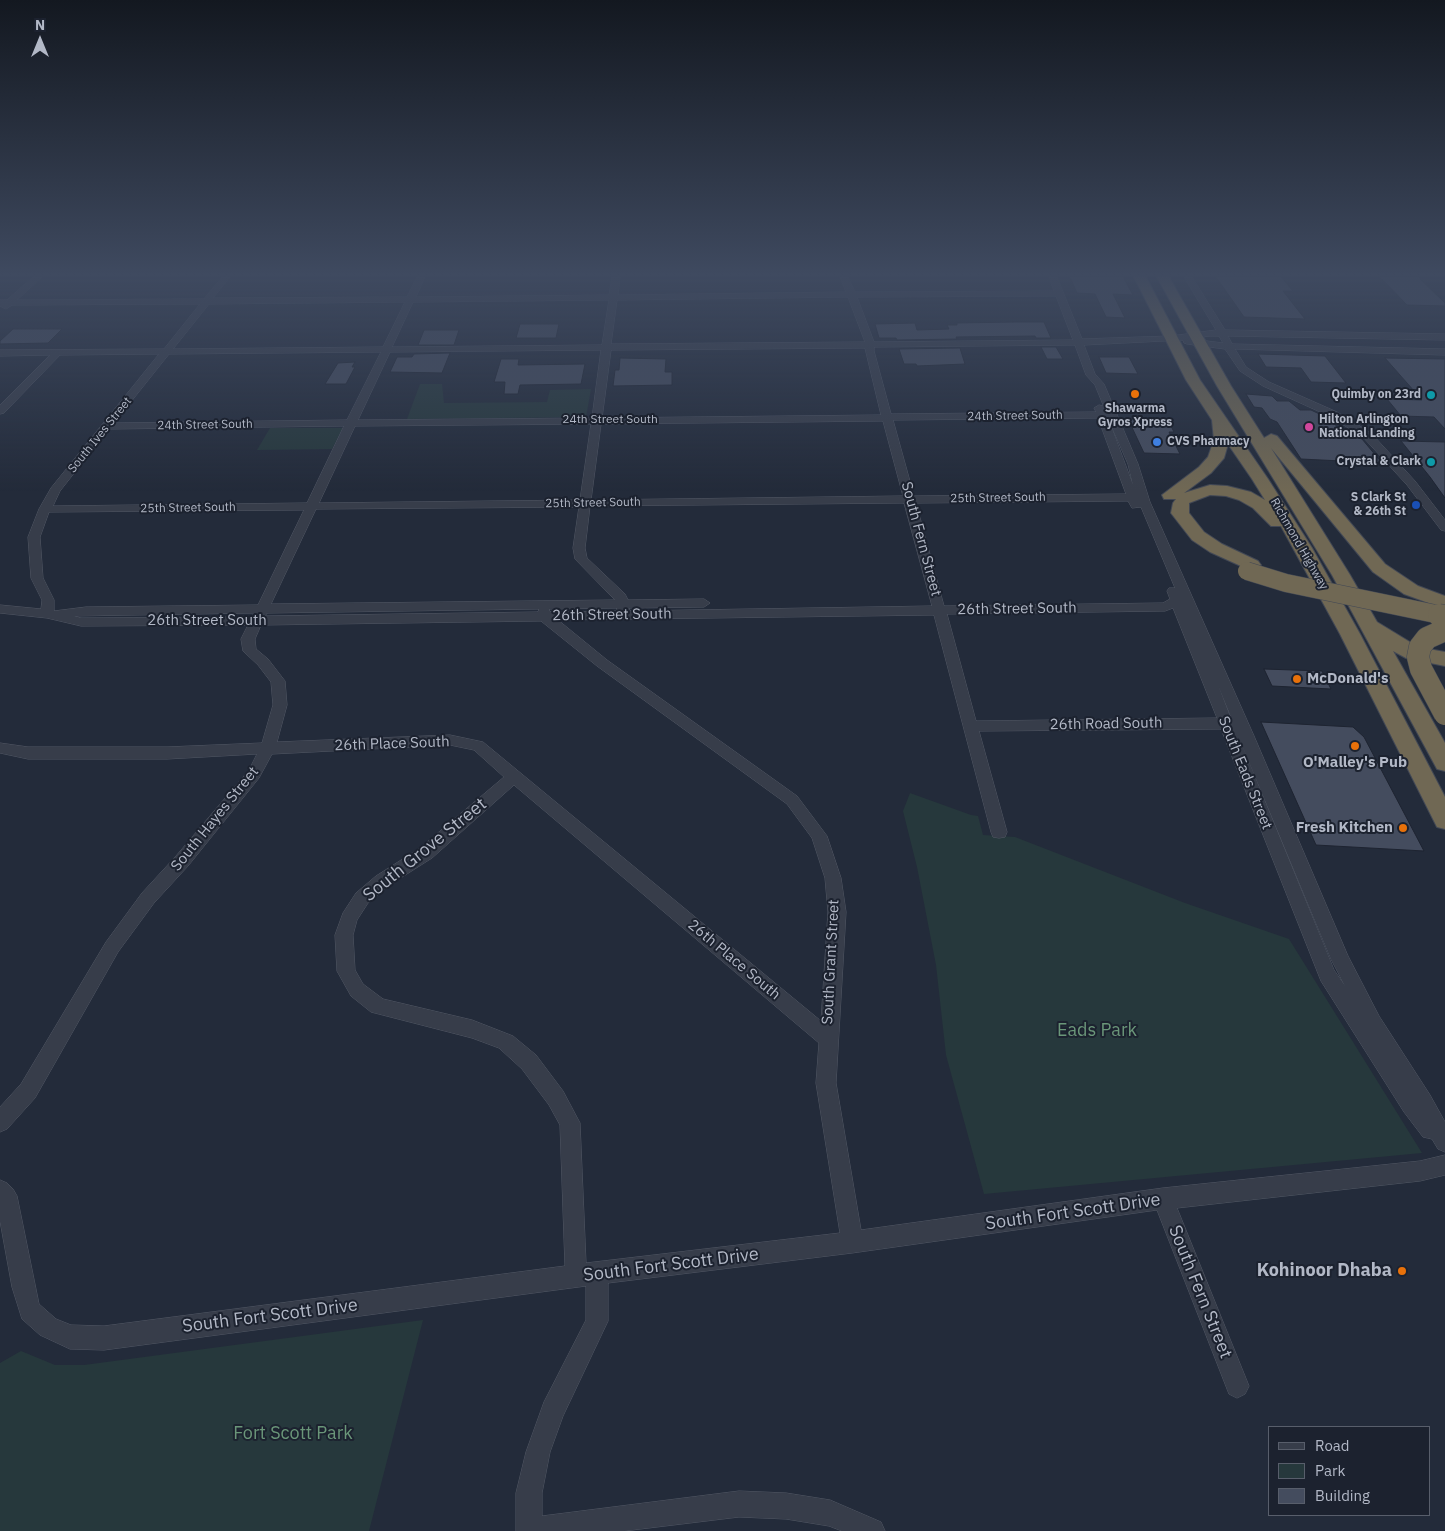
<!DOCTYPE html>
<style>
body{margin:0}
#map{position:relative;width:1445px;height:1531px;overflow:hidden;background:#232b3a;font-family:"IBM Plex Sans",sans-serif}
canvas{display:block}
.legend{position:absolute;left:1268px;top:1426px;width:162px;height:90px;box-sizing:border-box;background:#1c222f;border:1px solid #585e6b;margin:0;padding:6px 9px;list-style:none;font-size:15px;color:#b2b8c6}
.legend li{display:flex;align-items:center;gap:10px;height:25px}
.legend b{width:25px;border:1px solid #585e6b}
.north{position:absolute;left:15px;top:15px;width:50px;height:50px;-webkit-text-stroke:4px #1c222f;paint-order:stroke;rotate:0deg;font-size:14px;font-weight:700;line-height:20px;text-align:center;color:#b2b8c6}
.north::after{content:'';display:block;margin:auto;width:18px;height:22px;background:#b2b8c6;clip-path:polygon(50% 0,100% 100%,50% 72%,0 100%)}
</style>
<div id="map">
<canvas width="1445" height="1531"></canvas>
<ul class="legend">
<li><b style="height:6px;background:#373d4a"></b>Road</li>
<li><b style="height:14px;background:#26383c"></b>Park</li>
<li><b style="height:14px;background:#444c5e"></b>Building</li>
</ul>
<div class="north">N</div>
</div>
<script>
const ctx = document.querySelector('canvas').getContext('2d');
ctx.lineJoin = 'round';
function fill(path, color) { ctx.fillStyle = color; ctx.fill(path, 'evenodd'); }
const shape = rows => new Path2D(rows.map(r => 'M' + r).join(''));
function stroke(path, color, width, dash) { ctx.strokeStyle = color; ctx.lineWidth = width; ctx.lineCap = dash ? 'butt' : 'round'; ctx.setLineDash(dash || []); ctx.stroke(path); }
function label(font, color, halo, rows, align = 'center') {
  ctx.font = font + ' "IBM Plex Sans",sans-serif'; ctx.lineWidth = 4; ctx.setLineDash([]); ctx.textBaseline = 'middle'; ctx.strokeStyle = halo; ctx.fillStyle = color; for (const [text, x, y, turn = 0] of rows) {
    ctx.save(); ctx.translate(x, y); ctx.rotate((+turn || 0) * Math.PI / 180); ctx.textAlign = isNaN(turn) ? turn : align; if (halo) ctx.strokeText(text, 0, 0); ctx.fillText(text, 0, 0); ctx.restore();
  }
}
fill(shape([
 [420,384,442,384,444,403,547,402,550,390,591,389,586,417,407,419],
 [270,428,343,428,332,449,257,450],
 [910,793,971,815,978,816,983,835,1015,837,1185,903,1289,939,1422,1153,984,1194,946,1055,936,965,917,867,903,811],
 [423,1320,369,1531,0,1531,0,1363,21,1351,55,1365,84,1365]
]), '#26383c');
const building = shape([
 [1070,277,1123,277,1133,295,1113,294,1125,318,1106,317,1095,294,1077,293,1070,277],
 [1216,277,1281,277,1293,291,1283,291,1305,319,1244,317,1216,277],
 [1380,277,1418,277,1445,303,1445,306,1407,305,1380,277],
 [1013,322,1044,322,1051,338,1036,338,1035,336,956,337,957,339,897,340,896,338,879,338,875,324,915,323,917,330,949,329,947,325,957,325,957,323,1013,322],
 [520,324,559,324,556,338,516,338,520,324],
 [13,329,62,329,48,343,0,344,0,341,13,329],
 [424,330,459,330,454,345,418,345,424,330],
 [1041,347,1056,347,1063,359,1047,359,1041,347],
 [960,348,965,364,917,366,916,364,904,364,899,349,960,348],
 [450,353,442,373,390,372,397,357,412,357,414,354,450,353],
 [1258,354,1325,356,1346,383,1311,382,1301,368,1266,367,1258,354],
 [1099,357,1129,357,1138,374,1106,373,1099,357],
 [620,358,666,359,665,372,672,372,672,385,613,386,615,370,619,370,620,358],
 [1385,358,1445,359,1445,429,1434,417,1401,416,1387,399,1422,400,1385,358],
 [501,359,519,359,518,365,585,364,581,384,520,385,518,394,504,394,505,382,494,382,501,359],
 [355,362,352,367,355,367,346,384,325,384,338,363,355,362],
 [1246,394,1272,396,1277,401,1289,401,1300,410,1311,410,1330,419,1341,431,1362,439,1382,463,1301,459,1277,422,1270,419,1262,408,1254,407,1246,394],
 [1128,419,1168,420,1174,432,1169,432,1180,454,1144,453,1128,419],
 [1401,441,1445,442,1445,498,1430,477,1401,441],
 [1264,669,1322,671,1331,689,1272,686,1264,669],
 [1261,722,1353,727,1364,737,1424,851,1316,845,1261,722]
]);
fill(building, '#444c5e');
stroke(building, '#1e2431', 1);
const minor = shape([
 [33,277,42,277,17,300,204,299,222,277,230,277,213,298,407,297,417,277,425,277,416,297,609,295,612,277,620,277,618,295,846,292,840,277,848,277,855,292,1054,291,1049,277,1057,277,1082,339,1171,336,1216,330,1184,277,1192,277,1225,330,1445,334,1445,340,1228,336,1232,344,1445,349,1445,355,1235,349,1246,367,1269,382,1337,412,1371,433,1415,481,1445,520,1445,531,1441,530,1407,485,1363,437,1329,416,1263,386,1240,371,1225,349,1187,344,1184,343,1183,340,1084,345,1095,374,1104,384,1138,464,1150,502,1254,736,1348,956,1379,1016,1430,1095,1445,1122,1445,1152,1438,1149,1432,1139,1423,1137,1404,1112,1321,981,1221,729,979,731,1007,832,1005,837,999,838,993,837,991,832,934,615,558,620,607,660,797,796,827,836,841,878,846,912,836,1083,861,1230,1163,1188,1420,1161,1445,1155,1445,1175,1420,1181,1177,1208,1249,1386,1245,1394,1237,1398,1229,1394,1157,1210,852,1253,608,1283,608,1321,563,1416,550,1452,542,1493,542,1516,739,1491,786,1493,830,1500,881,1522,885,1531,842,1531,829,1526,786,1519,739,1517,624,1531,516,1531,516,1493,526,1452,544,1402,586,1320,586,1286,104,1350,70,1349,40,1335,22,1319,12,1287,0,1221,0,1180,7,1183,13,1189,17,1196,39,1304,56,1319,71,1325,104,1326,565,1266,560,1125,549,1105,522,1069,499,1048,472,1038,371,1012,351,996,337,971,335,935,343,913,356,893,376,876,420,848,504,777,474,750,450,745,272,754,259,778,188,866,154,903,118,952,35,1098,7,1129,0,1132,0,1107,21,1084,106,942,142,893,176,856,249,770,257,754,167,759,28,759,0,753,0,743,28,747,167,747,262,743,273,705,271,682,258,665,243,651,241,639,248,625,81,626,47,618,0,613,0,605,41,609,42,600,31,578,28,537,39,509,51,488,159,354,60,355,4,413,0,414,0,405,50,355,0,356,0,350,164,349,200,304,12,305,6,309,0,306,0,300,7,300,33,277],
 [1056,296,1073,340,874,342,857,297,1056,296],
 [848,297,865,342,611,344,617,300,848,297],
 [609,300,602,345,392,347,413,302,609,300],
 [405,302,383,347,173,349,209,304,405,302],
 [1209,336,1219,336,1223,343,1190,339,1209,336],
 [1075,345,1086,375,1095,385,1106,412,1103,406,1099,405,1094,408,1096,412,891,414,874,351,874,347,1075,345],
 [865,348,881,415,602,418,611,350,865,348],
 [601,350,592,418,358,420,390,352,601,350],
 [381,352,347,420,114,423,169,354,381,352],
 [1098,418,1126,494,914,496,893,420,1098,418],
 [1108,418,1128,464,1133,485,1108,418],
 [883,421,903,496,591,500,601,424,883,421],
 [591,424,580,500,319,503,355,426,591,424],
 [344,426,307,503,53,506,60,491,109,429,344,426],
 [1128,501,1132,508,1141,507,1175,588,1169,588,1167,591,1170,599,1163,603,944,606,916,503,1128,501],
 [904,503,932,606,630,611,629,608,704,607,710,603,704,599,628,600,625,594,587,558,585,548,590,506,904,503],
 [579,507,573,548,575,559,615,600,271,604,316,509,579,507],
 [304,510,258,605,86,607,54,611,54,600,43,578,40,537,49,512,304,510],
 [617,608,617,611,550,612,549,609,617,608],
 [1173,608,1217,718,976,721,947,614,1165,611,1173,608],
 [539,609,538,612,265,616,267,613,539,609],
 [254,613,252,617,81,618,74,616,254,613],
 [541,621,597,666,787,804,812,838,825,878,828,912,821,1021,483,742,450,735,277,742,287,705,285,681,268,659,256,649,255,639,261,625,541,621],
 [1218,685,1232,719,1231,719,1218,685],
 [1235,728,1331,959,1345,986,1334,970,1235,728],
 [514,785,819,1043,816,1083,840,1233,586,1263,580,1123,563,1091,536,1055,513,1036,472,1020,383,999,363,984,355,970,353,935,357,920,368,903,388,886,432,858,514,785]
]);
const highway = shape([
 [1134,277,1146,277,1200,380,1268,479,1312,548,1360,634,1445,797,1445,829,1437,827,1340,634,1281,526,1271,526,1253,508,1239,500,1226,496,1210,495,1189,503,1189,513,1204,532,1222,544,1258,561,1261,565,1258,569,1252,571,1210,552,1192,540,1171,513,1173,503,1176,499,1164,499,1162,495,1199,467,1208,457,1214,440,1212,420,1186,380,1134,277],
 [1228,444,1252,479,1265,500,1251,492,1227,486,1210,485,1184,493,1211,473,1224,458,1228,444],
 [1157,277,1169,277,1231,386,1264,438,1271,434,1277,436,1385,564,1418,586,1445,596,1445,609,1404,594,1373,572,1271,448,1350,575,1377,622,1418,647,1445,652,1445,666,1406,658,1393,651,1445,743,1445,771,1437,769,1332,575,1217,386,1157,277]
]);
stroke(minor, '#525865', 1);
stroke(highway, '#424855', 2);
fill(minor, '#373d4a');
fill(highway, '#706854');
const highwayBridgeFar1 = shape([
 [1247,571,1286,583,1445,616]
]);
const highwayBridge = shape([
 [1439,615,1445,616],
 [1445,630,1427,638,1420,647,1418,657,1421,669,1445,714]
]);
stroke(highwayBridgeFar1, '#424855', 19, []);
stroke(highwayBridge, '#424855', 23, []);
stroke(highwayBridgeFar1, '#706854', 18);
stroke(highwayBridge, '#706854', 22);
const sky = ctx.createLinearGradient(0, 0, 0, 491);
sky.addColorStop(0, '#131820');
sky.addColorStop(0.56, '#3f4a60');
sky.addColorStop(1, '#3f4a6000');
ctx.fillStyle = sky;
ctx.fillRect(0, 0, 1445, 491);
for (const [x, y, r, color] of [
 [1135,394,5,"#e8710a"],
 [1431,395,5,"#0f9aa8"],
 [1309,427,5,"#d1479c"],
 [1157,442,5,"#3f7fe0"],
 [1431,462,5,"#0f9aa8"],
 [1416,505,5,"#1a4fb4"],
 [1297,679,5,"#e8710a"],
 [1355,746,5,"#e8710a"],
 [1403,828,5,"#e8710a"],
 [1402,1271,5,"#e8710a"]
]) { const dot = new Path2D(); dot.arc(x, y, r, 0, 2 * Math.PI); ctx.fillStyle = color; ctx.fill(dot); stroke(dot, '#1c222f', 2); }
label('bold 12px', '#b2b8c6', '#1c222f', [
 ["Quimby on 23rd",1421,395],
 ["Shawarma",1135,409,"center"],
 ["Gyros Xpress",1135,423,"center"],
 ["Hilton Arlington",1319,420,"left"],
 ["National Landing",1319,434,"left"],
 ["CVS Pharmacy",1167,442,"left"],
 ["Crystal & Clark",1421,462],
 ["S Clark St",1406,498],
 ["& 26th St",1406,512]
], 'right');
label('12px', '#b2b8c6', '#1c222f', [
 ["24th Street South",1015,416,-1],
 ["24th Street South",610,420],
 ["24th Street South",205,425,-1],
 ["South Ives Street",100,435,-51],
 ["25th Street South",998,498,-1],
 ["25th Street South",593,503,-1],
 ["25th Street South",188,508,-1],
 ["Richmond Highway",1299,544,60]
]);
label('15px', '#b2b8c6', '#1c222f', [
 ["South Fern Street",921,539,75],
 ["26th Street South",1017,609,-1],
 ["26th Street South",612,615,-1],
 ["26th Street South",207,621],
 ["26th Road South",1106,724,-1],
 ["26th Place South",392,744,-2],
 ["South Eads Street",1245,773,68],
 ["South Hayes Street",215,819,-51],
 ["26th Place South",734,960,40],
 ["South Grant Street",831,962,-87]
]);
label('bold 15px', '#b2b8c6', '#1c222f', [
 ["McDonald's",1307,679],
 ["O'Malley's Pub",1355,763,"center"],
 ["Fresh Kitchen",1393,828,"right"]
], 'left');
label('18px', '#b2b8c6', '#1c222f', [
 ["South Grove Street",425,850,-39],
 ["South Fort Scott Drive",1073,1212,-8],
 ["South Fort Scott Drive",671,1265,-7],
 ["South Fern Street",1200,1292,68],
 ["South Fort Scott Drive",270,1316,-7]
]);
label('18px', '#6a9679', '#1c222f', [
 ["Eads Park",1097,1031],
 ["Fort Scott Park",293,1434]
]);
label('bold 18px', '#b2b8c6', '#1c222f', [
 ["Kohinoor Dhaba",1392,1271]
], 'right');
</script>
